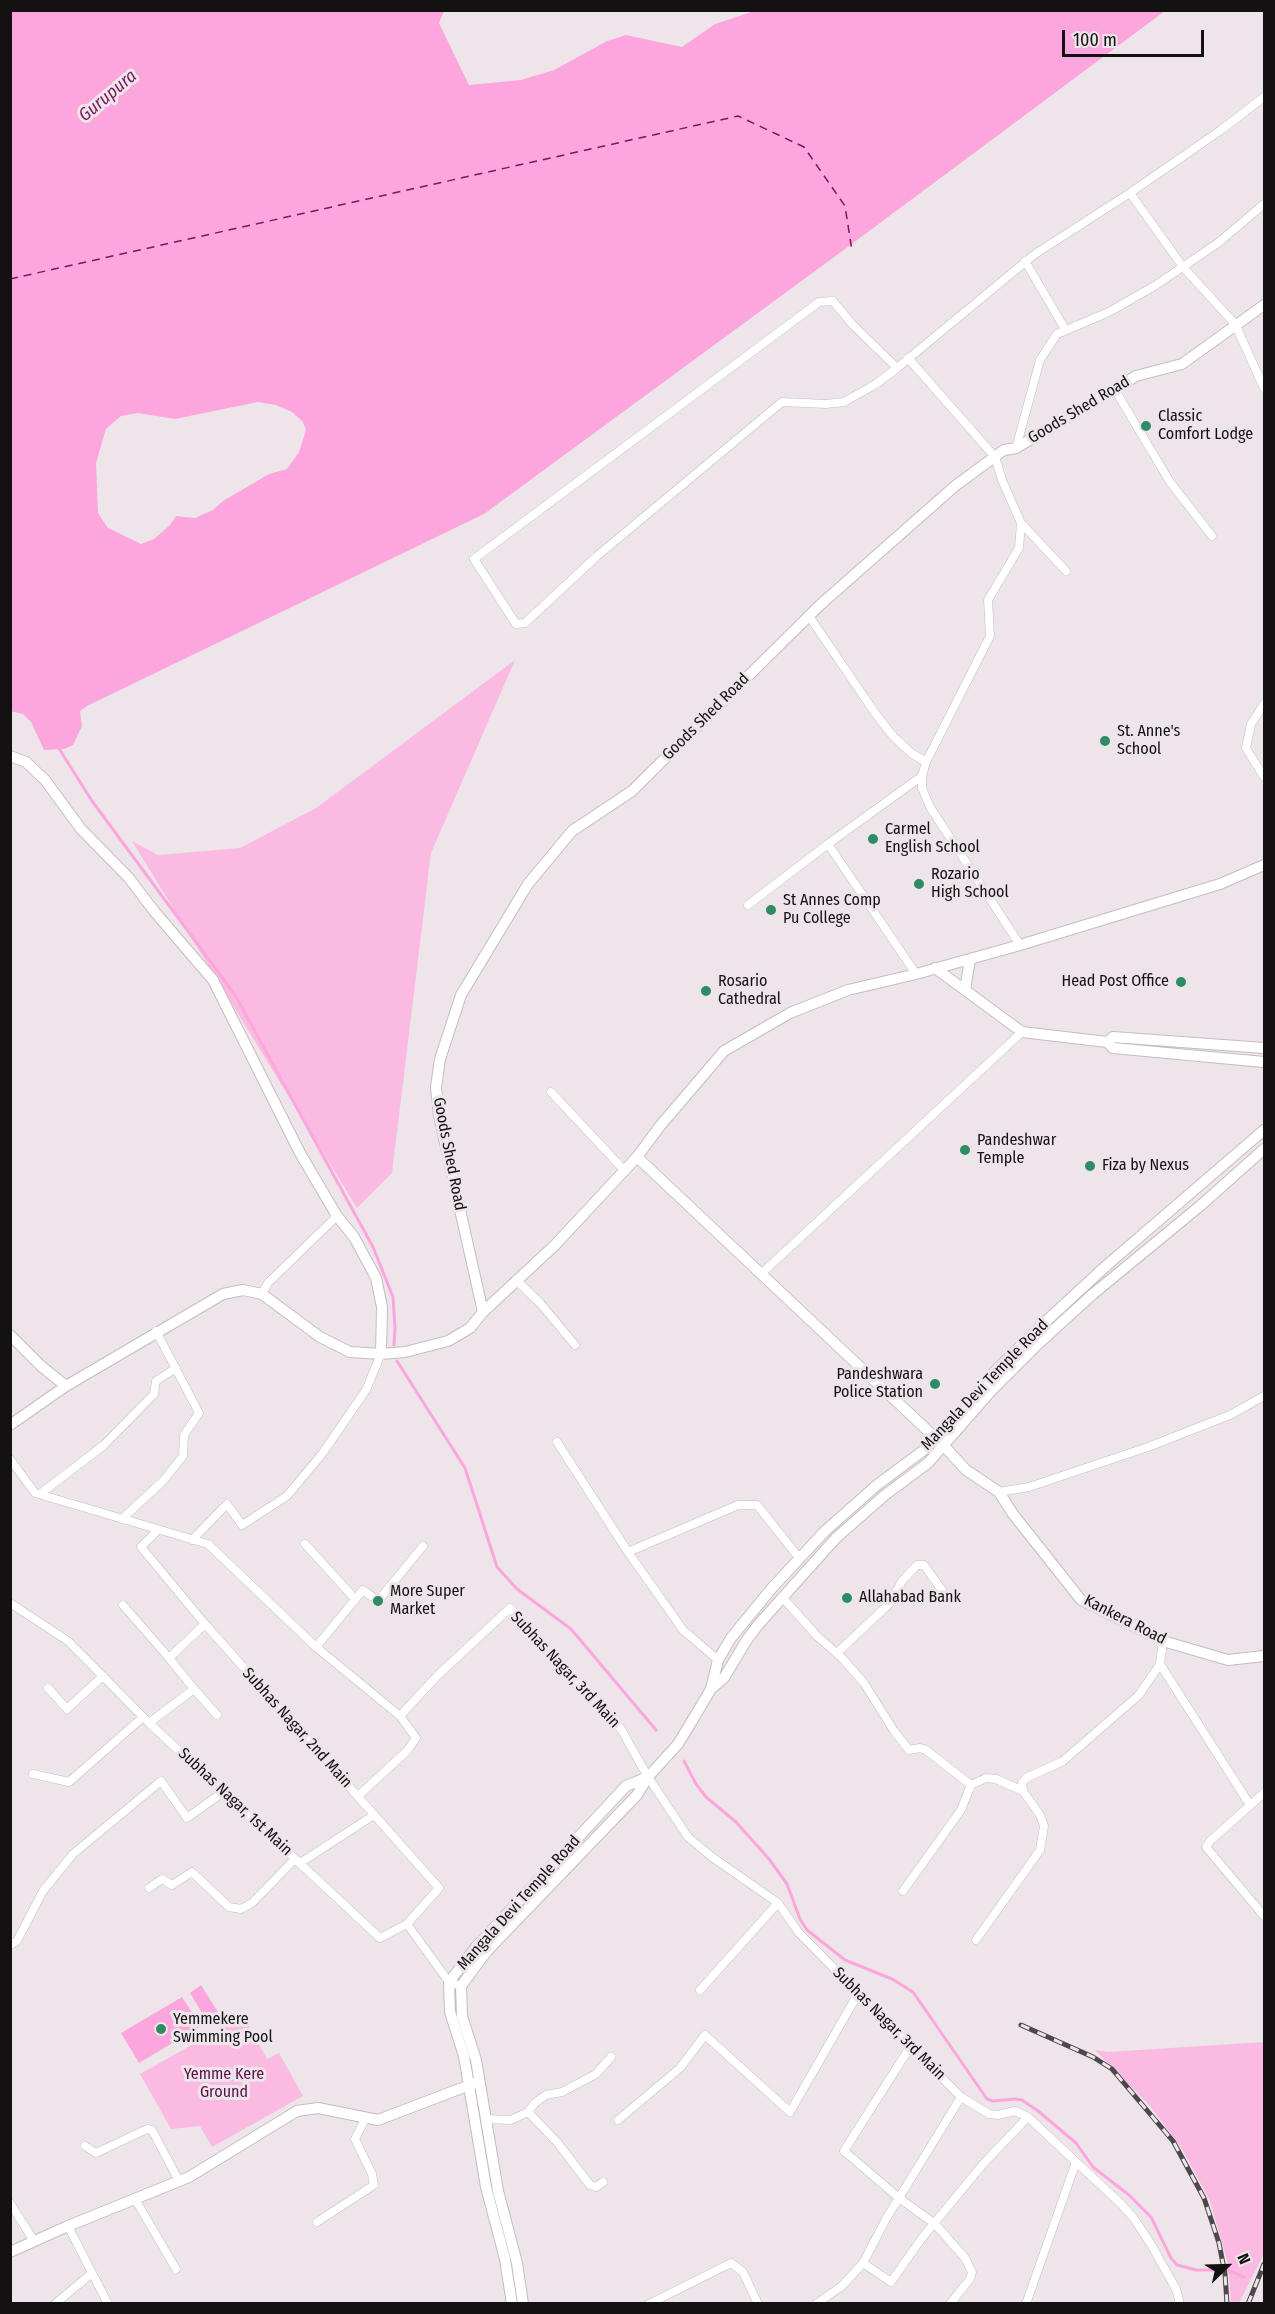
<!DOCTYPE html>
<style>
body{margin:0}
#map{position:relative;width:1275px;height:2314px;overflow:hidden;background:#eee5ea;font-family:"Fira Sans Condensed",sans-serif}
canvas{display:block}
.frame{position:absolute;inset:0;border:12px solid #141113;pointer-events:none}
.north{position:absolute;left:1197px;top:2236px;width:60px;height:60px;-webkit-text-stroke:4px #eee5ea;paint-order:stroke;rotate:67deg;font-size:16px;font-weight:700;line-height:24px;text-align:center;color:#141113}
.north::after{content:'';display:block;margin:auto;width:21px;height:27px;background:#141113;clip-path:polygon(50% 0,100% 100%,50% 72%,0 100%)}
.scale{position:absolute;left:1062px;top:30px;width:142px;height:27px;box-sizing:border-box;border:3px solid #141113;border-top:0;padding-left:8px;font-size:18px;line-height:21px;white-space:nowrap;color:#141113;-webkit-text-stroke:4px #eee5ea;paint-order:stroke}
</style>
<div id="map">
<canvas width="1275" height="2314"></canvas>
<div class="frame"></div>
<div class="north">N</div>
<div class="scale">100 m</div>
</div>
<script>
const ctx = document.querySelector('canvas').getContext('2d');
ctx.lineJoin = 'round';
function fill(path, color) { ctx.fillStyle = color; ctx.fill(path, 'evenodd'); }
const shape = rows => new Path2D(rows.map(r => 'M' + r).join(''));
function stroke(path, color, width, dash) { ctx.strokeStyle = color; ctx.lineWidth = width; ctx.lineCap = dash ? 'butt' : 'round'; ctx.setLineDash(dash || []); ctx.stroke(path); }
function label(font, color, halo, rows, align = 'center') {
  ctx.font = font + ' "Fira Sans Condensed",sans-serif'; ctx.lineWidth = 6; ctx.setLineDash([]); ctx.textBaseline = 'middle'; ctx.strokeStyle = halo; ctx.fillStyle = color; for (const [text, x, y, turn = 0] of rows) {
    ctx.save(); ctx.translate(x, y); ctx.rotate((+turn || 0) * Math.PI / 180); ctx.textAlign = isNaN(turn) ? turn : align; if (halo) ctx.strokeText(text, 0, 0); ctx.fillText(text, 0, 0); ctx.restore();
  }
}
fill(shape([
 [515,660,431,853,392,1173,357,1208,132,841,158,855,240,848,316,808],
 [243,2016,267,2059,279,2053,303,2096,212,2147,200,2126,171,2129,140,2074],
 [1264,2042,1264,2254,1239,2303,1231,2303,1228,2264,1210,2201,1182,2149,1150,2106,1095,2050,1108,2052]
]), '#fbbae2');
fill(shape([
 [10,11,444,11,439,23,469,85,521,80,554,70,607,41,626,35,682,47,715,24,754,11,1165,11,841,252,484,514,87,706,80,711,82,726,73,745,64,749,44,750,31,722,23,714,10,711],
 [258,402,276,405,292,412,303,422,306,430,299,452,287,469,269,474,223,501,213,510,195,518,176,516,170,525,154,539,141,544,108,528,98,513,96,463,106,429,121,416,138,413,175,419],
 [201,1985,220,2015,208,2023,190,1993],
 [182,1997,201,2026,139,2063,121,2033]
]), '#fca6dd');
stroke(shape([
 [58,747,92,801,235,995,373,1247,393,1297,395,1328,394,1345],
 [397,1361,465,1468,497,1567,517,1589,571,1629,656,1730],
 [684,1761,696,1784,706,1797,736,1822,769,1859,787,1884,800,1919,807,1930,845,1960,892,1979,913,1992,987,2099,993,2101,1015,2099,1022,2100,1038,2111,1076,2143,1093,2167,1129,2195,1151,2217,1171,2258,1177,2265,1196,2270,1214,2270],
 [1227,2270,1244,2277]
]), '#fca6dd', 3);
stroke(shape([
 [10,279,738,116,804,147,845,206,852,251]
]), '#79175f', 1.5, [8, 6]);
const street = shape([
 [1130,193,1183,267,1235,324,1264,388],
 [1025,261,1065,329],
 [908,358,995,457,1002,480,1021,523,1019,548,988,600,990,636,926,762,922,776,922,788,930,807,1020,945],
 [897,368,852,324,833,301,819,302,474,559,516,624,525,623,597,556,782,402,826,404,844,402,876,384,897,368,1035,254,1130,193,1221,130,1264,97],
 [1115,390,1170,482,1212,536],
 [1016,448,1040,360,1057,334,1109,312,1156,285,1218,243,1264,204],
 [1021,523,1066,571],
 [809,616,875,713,892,735,911,753,926,762],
 [1264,704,1251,724,1246,748,1264,777],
 [828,844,922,776],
 [748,905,828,844,916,974],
 [551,1092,624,1170],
 [761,1274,1022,1032],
 [516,1280,540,1303,575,1345],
 [262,1294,268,1283,337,1216],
 [557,1442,628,1552,683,1630,718,1660],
 [10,1459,35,1493,208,1544,316,1647,400,1716,437,1676,510,1608,621,1729,648,1777,688,1837,712,1857,778,1903,799,1933,961,2097,989,2114,998,2115,1015,2111,1028,2117,1119,2202,1133,2217,1152,2246,1176,2289,1180,2304],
 [999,1492,1029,1487,1148,1447,1230,1415,1264,1396],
 [40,1494,104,1445,154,1394,156,1381,176,1368],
 [122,1519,163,1481,183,1456,184,1435,199,1413,156,1331],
 [158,1530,141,1547,205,1624,439,1888,407,1924],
 [192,1540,227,1504,242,1525,287,1496,322,1454,366,1390,381,1354],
 [305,1544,355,1599],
 [628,1552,738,1505,757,1505,800,1559],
 [783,1598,817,1636,842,1658,864,1683,894,1731,909,1750,920,1748,926,1750,971,1785,986,1778,996,1779,1023,1791],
 [10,1603,68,1641,149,1723,380,1938,407,1924,449,1982,461,1986],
 [123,1605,169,1658],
 [316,1647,363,1590,378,1601,423,1546],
 [837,1653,890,1603,902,1581,917,1565,924,1565,944,1593],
 [1160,1664,1250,1805],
 [48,1688,67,1709,103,1676],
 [194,1689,217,1715],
 [149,1723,194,1689,169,1658,205,1624],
 [33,1774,69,1782,143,1717],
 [1264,1793,1210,1841,1206,1847,1264,1916],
 [358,1796,407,1751,416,1738,400,1716],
 [300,1863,374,1815],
 [149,1888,162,1879,172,1885,192,1872,229,1907,241,1909,252,1903,295,1859],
 [903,1891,961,1810,971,1785],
 [976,1940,1040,1850,1044,1826,1040,1815,1023,1791,1022,1783,1026,1778,1063,1761,1139,1695,1160,1664,1163,1641],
 [10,1945,17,1941,43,1891,73,1854,161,1781,187,1818,223,1792],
 [700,1990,778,1903],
 [910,2047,844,2151,899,2198,935,2224,965,2258,972,2272,970,2279,950,2304],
 [528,2112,557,2142,590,2185,596,2187,603,2182],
 [486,2119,511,2120,528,2112,535,2103,546,2095,562,2092,596,2074,611,2057],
 [618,2120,680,2068,705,2035,790,2112,859,1992],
 [85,2146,96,2153,147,2129,152,2130,179,2181],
 [135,2199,176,2269],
 [10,2203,34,2241],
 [317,2222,374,2185,372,2174,355,2139,366,2117],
 [68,2226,108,2304],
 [863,2263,891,2282,922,2238,984,2163,1028,2117],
 [55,2304,92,2273],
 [649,2304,731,2263,743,2272,758,2304],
 [816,2304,842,2286,863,2263,886,2219,961,2097],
 [1026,2304,1076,2162]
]);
const secondary = shape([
 [10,756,26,762,45,780,81,829,129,878,154,911,213,980,300,1153,337,1216,354,1237,376,1278,382,1307,381,1354],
 [935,968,1022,1032,1107,1042],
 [965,990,970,959],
 [1264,1048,1113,1037,1107,1042,1113,1048,1264,1062],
 [637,1157,944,1446,966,1470,999,1492,1013,1514,1081,1600,1163,1641,1228,1660,1264,1656],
 [483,1312,439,1116,436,1087,440,1059,461,995,528,884,572,831,632,791,820,605,955,486,1004,450,1016,448,1136,376,1182,364,1264,305],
 [10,1335,41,1366,66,1386],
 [10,1425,66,1386,223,1294,243,1290,262,1294,320,1337,350,1352,381,1354,405,1352,448,1341,470,1328,483,1312,555,1245,637,1157,660,1126,724,1051,790,1013,848,990,916,974,1020,945,1220,884,1264,865],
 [711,1689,724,1678,746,1641,758,1625,836,1538,885,1495,928,1463,991,1391,1038,1344,1093,1294,1200,1206,1264,1149],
 [10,2252,68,2226,189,2177,297,2111,318,2108,378,2120,475,2083],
 [512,2304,505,2259,486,2187,464,2056,450,2012,449,1982,476,1947,626,1786,648,1777],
 [523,2304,517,2263,498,2191,476,2060,462,2016,461,1986,487,1951,637,1795,648,1777,678,1744,689,1726,711,1689,718,1660,731,1638,772,1588,825,1531,877,1485,924,1450,953,1422,995,1371,1043,1324,1107,1265,1264,1130]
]);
stroke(street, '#c5bcc1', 9);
stroke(secondary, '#c5bcc1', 12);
stroke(street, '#fff', 8);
stroke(secondary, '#fff', 10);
const rail = shape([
 [1021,2025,1093,2057,1112,2069,1173,2141,1204,2198,1219,2243,1225,2274,1227,2304],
 [1248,2304,1264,2264]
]);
stroke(rail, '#4d484b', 5);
stroke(rail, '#eee5ea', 3, [9]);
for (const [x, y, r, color] of [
 [1146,426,6,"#2e8c64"],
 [1105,741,6,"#2e8c64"],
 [873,839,6,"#2e8c64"],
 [919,884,6,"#2e8c64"],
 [771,910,6,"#2e8c64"],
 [1181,982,6,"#2e8c64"],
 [706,991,6,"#2e8c64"],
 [965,1150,6,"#2e8c64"],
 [1090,1166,6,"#2e8c64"],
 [935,1384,6,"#2e8c64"],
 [847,1598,6,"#2e8c64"],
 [378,1601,6,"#2e8c64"],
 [161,2029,6,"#2e8c64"]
]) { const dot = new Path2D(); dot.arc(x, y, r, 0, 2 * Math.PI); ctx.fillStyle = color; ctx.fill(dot); stroke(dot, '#eee5ea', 2); }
label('16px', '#141113', '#eee5ea', [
 ["Goods Shed Road",1079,410,-31],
 ["Goods Shed Road",706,717,-45],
 ["Goods Shed Road",449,1154,79],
 ["Mangala Devi Temple Road",985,1385,-46],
 ["Kankera Road",1125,1620,27],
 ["Subhas Nagar, 3rd Main",565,1670,47],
 ["Subhas Nagar, 2nd Main",297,1728,48],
 ["Subhas Nagar, 1st Main",235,1802,43],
 ["Mangala Devi Temple Road",519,1903,-48],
 ["Subhas Nagar, 3rd Main",889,2024,45]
]);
label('16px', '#141113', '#eee5ea', [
 ["Classic",1158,417],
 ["Comfort Lodge",1158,435],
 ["St. Anne's",1117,732],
 ["School",1117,750],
 ["Carmel",885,830],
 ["English School",885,848],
 ["Rozario",931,875],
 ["High School",931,893],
 ["St Annes Comp",783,901],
 ["Pu College",783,919],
 ["Rosario",718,982],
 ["Cathedral",718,1000],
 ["Head Post Office",1169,982,"right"],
 ["Pandeshwar",977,1141],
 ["Temple",977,1159],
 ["Fiza by Nexus",1102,1166],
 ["Pandeshwara",923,1375,"right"],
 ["Police Station",923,1393,"right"],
 ["More Super",390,1592],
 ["Market",390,1610],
 ["Allahabad Bank",859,1598],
 ["Yemmekere",173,2020],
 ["Swimming Pool",173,2038]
], 'left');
label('16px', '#5a1046', '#eee5ea', [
 ["Yemme Kere",224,2075],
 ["Ground",224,2093]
]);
label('italic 18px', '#79175f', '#eee5ea', [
 ["Gurupura",108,96,-40]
]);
</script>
